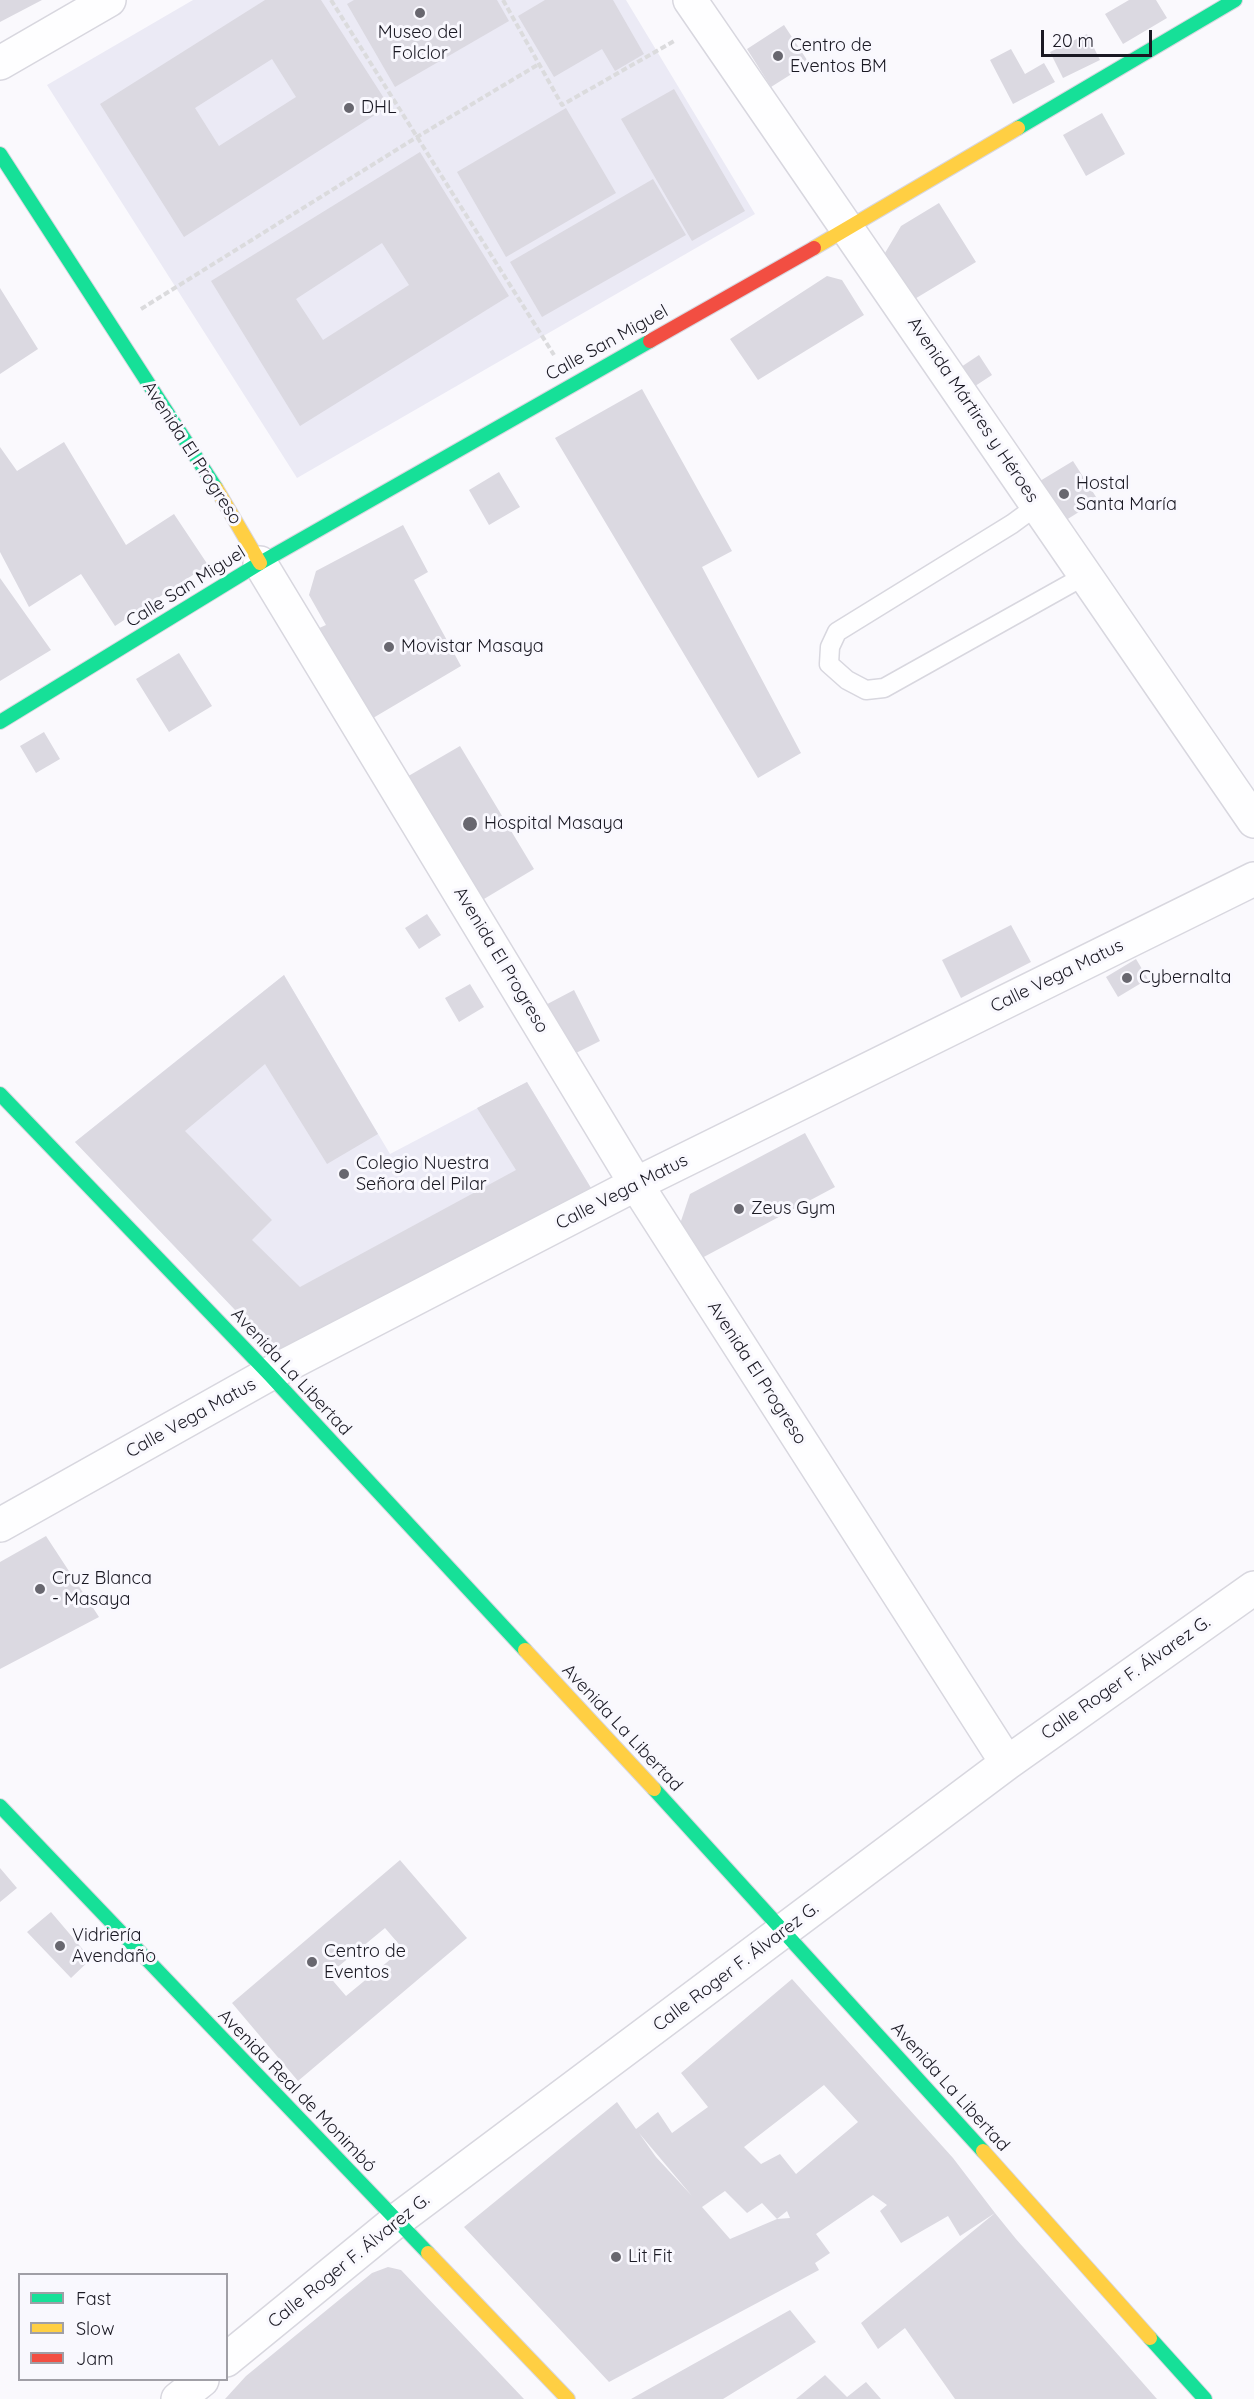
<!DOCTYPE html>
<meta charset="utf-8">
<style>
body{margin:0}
#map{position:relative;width:1254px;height:2399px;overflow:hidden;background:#faf9fd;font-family:Quicksand,sans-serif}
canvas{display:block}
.legend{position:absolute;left:18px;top:2273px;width:210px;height:108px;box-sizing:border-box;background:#f9f8fe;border:2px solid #a09fa6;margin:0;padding:8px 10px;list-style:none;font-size:18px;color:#1a1923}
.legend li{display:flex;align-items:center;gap:12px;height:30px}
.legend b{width:30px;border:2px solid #a09fa6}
.scale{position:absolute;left:1041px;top:30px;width:111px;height:27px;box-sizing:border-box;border:3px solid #1a1923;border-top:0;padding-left:8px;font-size:18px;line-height:21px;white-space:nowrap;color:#1a1923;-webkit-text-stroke:4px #f9f8fe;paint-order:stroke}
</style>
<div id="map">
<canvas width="1254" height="2399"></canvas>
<ul class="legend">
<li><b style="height:8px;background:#16e098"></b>Fast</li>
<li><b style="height:8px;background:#ffcf43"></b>Slow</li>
<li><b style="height:8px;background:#f24e42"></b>Jam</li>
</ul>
<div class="scale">20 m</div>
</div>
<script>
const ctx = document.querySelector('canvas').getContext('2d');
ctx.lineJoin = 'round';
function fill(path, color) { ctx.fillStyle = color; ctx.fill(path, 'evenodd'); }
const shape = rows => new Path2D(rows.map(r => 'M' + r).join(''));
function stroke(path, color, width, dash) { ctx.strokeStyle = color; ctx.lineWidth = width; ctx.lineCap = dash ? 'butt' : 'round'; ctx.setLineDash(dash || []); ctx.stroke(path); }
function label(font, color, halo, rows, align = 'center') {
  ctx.font = font + ' Quicksand,sans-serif'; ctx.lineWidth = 6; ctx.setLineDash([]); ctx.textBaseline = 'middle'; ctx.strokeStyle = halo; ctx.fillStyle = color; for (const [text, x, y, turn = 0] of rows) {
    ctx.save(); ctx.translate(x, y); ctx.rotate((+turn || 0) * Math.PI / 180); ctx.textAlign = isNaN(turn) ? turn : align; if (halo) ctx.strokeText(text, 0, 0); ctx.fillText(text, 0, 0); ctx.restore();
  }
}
fill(shape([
 [193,0,626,0,755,214,297,478,47,85],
 [284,975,390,1154,527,1082,594,1193,278,1355,75,1142]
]), '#ebeaf5');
fill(shape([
 [0,0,42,0,0,22],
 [265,0,321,0,389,106,184,237,100,104],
 [272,59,296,97,219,146,195,108],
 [354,0,497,0,509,21,395,87,347,4],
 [545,0,613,0,644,54,615,71,602,49,554,77,518,16],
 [1129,0,1156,0,1167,18,1123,44,1105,14],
 [784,25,809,63,771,87,747,49],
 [1087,34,1100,60,1063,78,1050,52],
 [1011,49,1025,74,1044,63,1055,82,1013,104,990,60],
 [674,89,745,211,692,241,621,119],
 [566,108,616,193,506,257,457,172],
 [1102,113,1125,154,1086,176,1063,135],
 [420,152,509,296,300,426,211,281],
 [382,243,409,285,323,340,296,299],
 [653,179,686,235,542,317,510,262],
 [939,203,976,262,913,300,885,253,901,226],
 [827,276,842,280,864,315,758,380,730,339],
 [0,288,38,349,0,374],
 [979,355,992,375,969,390,955,371],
 [642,389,732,551,702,567,801,753,758,778,555,438],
 [64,442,126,545,174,514,208,565,115,626,81,574,29,607,0,552,0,447,17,471],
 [1073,461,1098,500,1055,527,1030,487],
 [499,472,520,507,489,525,469,490],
 [403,525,428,572,414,580,461,666,368,721,317,629,326,625,309,595,316,571],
 [0,578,51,650,0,681],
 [179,653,212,706,169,732,136,679],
 [44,732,60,759,36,773,20,746],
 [460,746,534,869,479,902,405,778],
 [427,914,441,935,419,949,405,928],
 [1011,925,1031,962,961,998,942,960],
 [1136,959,1148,979,1118,997,1106,977],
 [284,975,378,1134,327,1164,265,1064,185,1131,272,1220,252,1240,300,1287,516,1170,477,1108,527,1082,594,1193,278,1355,75,1142],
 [470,984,484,1007,459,1022,445,998],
 [574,990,600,1041,562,1060,536,1010],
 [805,1133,835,1187,700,1259,680,1224,690,1194],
 [46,1536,99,1617,0,1669,0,1562],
 [400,1860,467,1938,298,2081,232,2003],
 [385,1928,403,1949,346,1996,328,1975],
 [0,1868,17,1888,0,1902],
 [51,1912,91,1959,71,1978,27,1932],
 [792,1979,953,2158,995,2213,960,2236,948,2216,901,2243,880,2211,887,2205,873,2195,816,2234,830,2253,815,2263,819,2270,609,2382,464,2227,617,2102,636,2129,658,2112,672,2133,708,2107,681,2073],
 [824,2085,858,2122,796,2174,780,2154,761,2164,744,2147],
 [639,2133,692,2196,656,2157],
 [725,2191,747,2213,762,2203,777,2219,787,2211,790,2218,777,2219,730,2239,702,2207],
 [995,2213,1016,2239,1157,2399,955,2399,905,2328,878,2349,861,2323],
 [388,2267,401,2270,524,2399,225,2399,246,2376,372,2273],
 [790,2310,816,2342,723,2399,631,2399],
 [825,2375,847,2397,866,2382,881,2399,796,2399]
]), '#dbd9e1');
const lane = shape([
 [1038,505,1012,524,837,632,830,647,829,664,847,680,866,690,884,688,1086,575]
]);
const street = shape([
 [690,0,1254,821],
 [0,63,109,0],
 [260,563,636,1184,1007,1763],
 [0,1525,269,1374,636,1184,1254,879],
 [226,2360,396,2221,1007,1763,1254,1588],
 [178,2399,202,2380]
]);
const fast = shape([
 [1018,128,1235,0],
 [0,154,216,488],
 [0,722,260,563,650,341],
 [0,1094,269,1374,525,1650],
 [654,1789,983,2151],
 [0,1806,428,2253],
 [1150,2338,1205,2399]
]);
const slow = shape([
 [814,248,1018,128],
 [216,488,260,563],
 [525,1650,654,1789],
 [983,2151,1150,2338],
 [428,2253,568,2399]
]);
const jam = shape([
 [650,341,814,248]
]);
stroke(lane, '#d8d7df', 21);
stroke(street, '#d8d7df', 36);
stroke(fast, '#d8d7df', 16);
stroke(slow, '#d8d7df', 16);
stroke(jam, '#d8d7df', 16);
stroke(shape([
 [331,0,554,355],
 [503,0,562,105,676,40],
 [141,309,417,137,539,64]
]), '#dbdbdd', 4, [6, 3]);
stroke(lane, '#fefeff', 18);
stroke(street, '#fefeff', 33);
stroke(fast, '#16e098', 14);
stroke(slow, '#ffcf43', 14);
stroke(jam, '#f24e42', 14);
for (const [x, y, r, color] of [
 [420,13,6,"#68676f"],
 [778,56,6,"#68676f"],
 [349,108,6,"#68676f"],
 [1064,494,6,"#68676f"],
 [389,647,6,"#68676f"],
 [470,824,8,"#68676f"],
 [1127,978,6,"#68676f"],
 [344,1174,6,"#68676f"],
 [739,1209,6,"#68676f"],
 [40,1589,6,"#68676f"],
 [60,1946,6,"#68676f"],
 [312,1962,6,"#68676f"],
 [616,2257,6,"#68676f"]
]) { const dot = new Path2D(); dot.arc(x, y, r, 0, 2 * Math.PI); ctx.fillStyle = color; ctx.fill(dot); stroke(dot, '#f9f8fe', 2); }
label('18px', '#1a1923', '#f9f8fe', [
 ["Museo del",420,33,"center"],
 ["Folclor",420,54,"center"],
 ["Centro de",790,46],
 ["Eventos BM",790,67],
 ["DHL",361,108],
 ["Hostal",1076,484],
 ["Santa María",1076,505],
 ["Movistar Masaya",401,647],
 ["Hospital Masaya",484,824],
 ["Cybernalta",1139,978],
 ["Colegio Nuestra",356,1164],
 ["Señora del Pilar",356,1185],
 ["Zeus Gym",751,1209],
 ["Cruz Blanca",52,1579],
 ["- Masaya",52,1600],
 ["Vidriería",72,1936],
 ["Avendaño",72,1957],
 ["Centro de",324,1952],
 ["Eventos",324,1973],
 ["Lit Fit",628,2257]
], 'left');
label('18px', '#1a1923', '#f9f8fe', [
 ["Calle San Miguel",607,343,-29],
 ["Avenida Mártires y Héroes",973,410,56],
 ["Avenida El Progreso",192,453,57],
 ["Calle San Miguel",186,587,-32],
 ["Avenida El Progreso",501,960,59],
 ["Calle Vega Matus",1057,976,-26],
 ["Calle Vega Matus",622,1192,-27],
 ["Avenida La Libertad",291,1372,47],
 ["Avenida El Progreso",757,1373,57],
 ["Calle Vega Matus",191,1418,-29],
 ["Calle Roger F. Álvarez G.",1126,1678,-35],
 ["Avenida La Libertad",622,1728,47],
 ["Calle Roger F. Álvarez G.",736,1967,-37],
 ["Avenida La Libertad",950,2087,48],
 ["Avenida Real de Monimbó",297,2091,46],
 ["Calle Roger F. Álvarez G.",349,2261,-39]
]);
</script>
